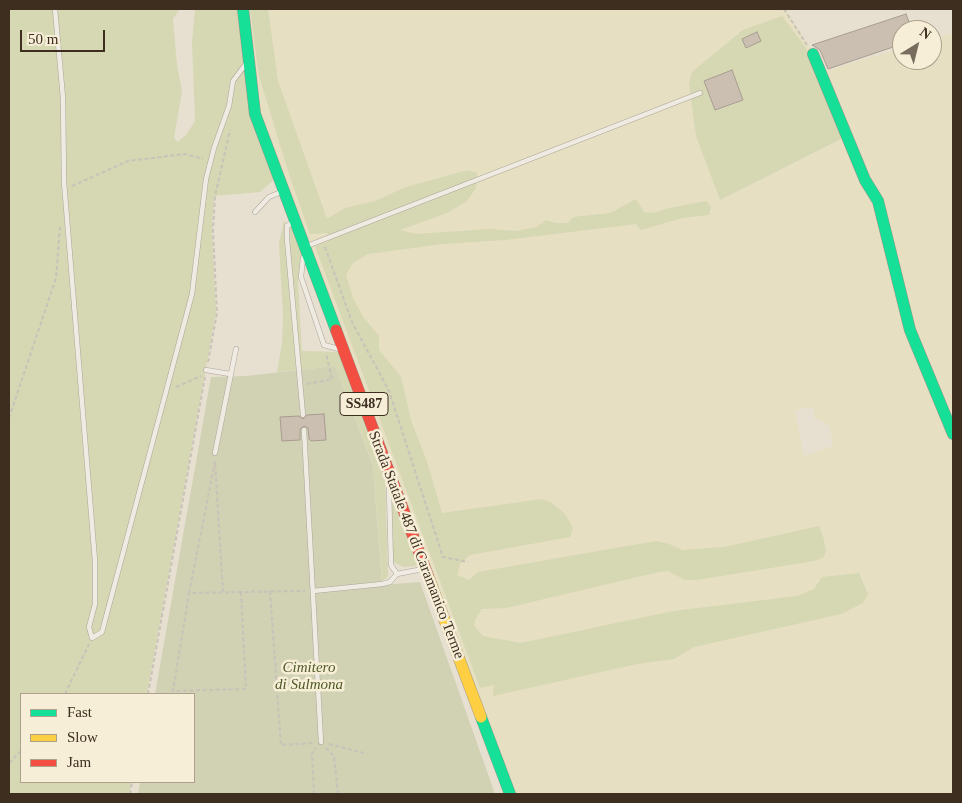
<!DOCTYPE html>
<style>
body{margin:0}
#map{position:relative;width:962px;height:803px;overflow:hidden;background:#e7e0d1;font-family:Georgia,serif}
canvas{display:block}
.frame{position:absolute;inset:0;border:10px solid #3d2e20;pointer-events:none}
.legend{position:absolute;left:20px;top:693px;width:175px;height:90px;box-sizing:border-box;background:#f7eed8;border:1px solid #ada18e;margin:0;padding:6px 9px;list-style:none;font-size:15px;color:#3d2e20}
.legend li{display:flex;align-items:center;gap:10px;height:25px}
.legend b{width:25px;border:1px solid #ada18e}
.north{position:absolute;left:892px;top:20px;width:50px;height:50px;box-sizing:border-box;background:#f7eed8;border:1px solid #ada18e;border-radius:50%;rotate:36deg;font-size:14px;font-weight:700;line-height:20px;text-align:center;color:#3d2e20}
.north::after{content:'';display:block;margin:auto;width:18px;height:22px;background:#786c5e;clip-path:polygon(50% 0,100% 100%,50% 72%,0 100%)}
.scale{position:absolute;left:20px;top:30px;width:85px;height:22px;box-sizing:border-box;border:2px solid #3d2e20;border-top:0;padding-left:6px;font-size:15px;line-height:18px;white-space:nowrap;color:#3d2e20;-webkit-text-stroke:4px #f7eed8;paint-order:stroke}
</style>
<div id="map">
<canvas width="962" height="803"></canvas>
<div class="frame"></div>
<ul class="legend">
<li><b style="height:6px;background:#16e098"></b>Fast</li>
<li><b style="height:6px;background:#ffcf43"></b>Slow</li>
<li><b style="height:6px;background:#f24e42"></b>Jam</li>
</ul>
<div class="north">N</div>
<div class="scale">50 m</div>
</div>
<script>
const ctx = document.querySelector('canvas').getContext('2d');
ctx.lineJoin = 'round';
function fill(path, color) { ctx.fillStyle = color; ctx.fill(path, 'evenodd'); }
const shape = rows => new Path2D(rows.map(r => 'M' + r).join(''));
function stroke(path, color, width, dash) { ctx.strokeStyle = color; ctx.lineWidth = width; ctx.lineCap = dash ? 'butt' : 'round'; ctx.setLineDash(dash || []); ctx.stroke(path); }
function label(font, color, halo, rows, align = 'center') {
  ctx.font = font + ' Georgia,serif'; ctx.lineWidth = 5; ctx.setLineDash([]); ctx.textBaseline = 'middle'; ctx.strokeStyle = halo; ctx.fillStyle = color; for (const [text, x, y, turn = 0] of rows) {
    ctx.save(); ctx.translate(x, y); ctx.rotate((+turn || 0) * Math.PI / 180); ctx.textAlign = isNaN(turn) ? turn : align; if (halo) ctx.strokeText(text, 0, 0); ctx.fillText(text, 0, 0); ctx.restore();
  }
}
fill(shape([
 [243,9,786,9,813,53,822,72,902,48,902,60,932,60,932,39,953,33,953,794,510,794,255,114],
 [689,84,843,138,720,199,696,136],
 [812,407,815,419,822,421,830,427,833,446,804,456,795,410]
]), '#e6dfc2');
fill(shape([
 [9,9,180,9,173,19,177,65,182,91,174,138,178,142,186,135,195,121,192,41,195,9,242,9,248,59,276,178,260,192,214,196,212,231,216,313,147,694,21,694,21,782,131,782,129,794,9,794],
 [250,9,268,9,278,81,327,219,345,208,375,201,406,187,468,170,477,173,476,188,467,201,447,213,400,230,416,234,491,229,516,231,537,227,546,220,555,223,568,223,573,217,610,213,636,199,644,212,655,213,665,209,706,201,711,207,709,215,682,218,641,230,636,224,505,240,443,244,368,254,353,263,346,275,353,298,363,317,379,336,379,350,401,377,411,420,427,462,442,513,542,499,552,503,565,514,573,528,570,537,470,555,460,564,457,575,469,580,478,572,656,541,669,544,683,550,724,547,819,526,823,536,826,551,823,558,814,561,697,580,685,580,668,571,659,572,506,608,482,609,475,620,474,626,483,636,521,643,673,611,797,596,814,589,822,577,859,573,868,594,863,603,841,614,694,647,674,659,637,664,493,696,494,685,480,688,315,246,329,241,327,233,310,234,289,174,259,76],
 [782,16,806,48,843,138,720,200,696,136,689,84,692,72,743,30],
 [284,221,294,230,302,250,298,282,302,351,338,352,385,474,388,577,382,581,373,465,335,366,277,372,282,343,283,318,279,243],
 [392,495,421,566,403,567,393,562]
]), '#d6d7b3');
fill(shape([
 [335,366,373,466,382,585,420,582,495,794,138,794,140,782,194,782,194,694,155,694,211,377,246,376]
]), '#d1d1b3');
const building = shape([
 [906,14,912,30,902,30,902,44,828,69,820,50,812,45,906,14],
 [757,32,761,41,746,48,742,39,757,32],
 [732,70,743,100,715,110,704,81,732,70],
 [324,414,326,440,311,441,309,439,308,428,304,426,300,429,300,440,282,441,280,417,299,416,303,419,307,415,324,414]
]);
fill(building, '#cbbfb2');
stroke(building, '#a89c90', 1);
const lane = shape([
 [55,9,63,98,64,182,95,561,95,604,89,627,92,638,102,632,192,294,206,179,214,148,229,106,233,81,245,65],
 [255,212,269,197,281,192],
 [292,223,287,226,287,239,303,415],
 [307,246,700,93],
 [303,258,301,277,324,345,339,349],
 [206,370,230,374],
 [304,430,321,742],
 [215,453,236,349],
 [389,489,391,565,397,574,423,569],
 [313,591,382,584,390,582,397,574]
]);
const fast = shape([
 [243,9,255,114,336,330],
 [813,54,865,180,878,201,910,330,953,434],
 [481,717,510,794]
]);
const slow = shape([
 [428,576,481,717]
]);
const jam = shape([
 [336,330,428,576]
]);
stroke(lane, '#ada599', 5.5);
stroke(fast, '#9c958a', 12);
stroke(slow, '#9c958a', 12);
stroke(jam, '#9c958a', 12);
stroke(shape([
 [784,9,807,45],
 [72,186,128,161,185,154,203,159],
 [325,247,352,322,389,391,443,557,468,562],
 [208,362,217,313,213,231,215,196,230,130],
 [307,384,332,379,326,353],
 [176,387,201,376],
 [9,418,56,278,60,227],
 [270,591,281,745,314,743],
 [241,592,246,689,173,691,189,593,241,592,305,591],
 [189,593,215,462,223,592],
 [65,694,89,644],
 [148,694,205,377],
 [329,744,364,753],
 [326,748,334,756,338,794],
 [9,763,21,751],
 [130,794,132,782],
 [314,794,312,754,316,748]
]), '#c8c2b9', 2, [4, 2.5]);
stroke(lane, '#efebe3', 4.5);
stroke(fast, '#16e098', 11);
stroke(slow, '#ffcf43', 11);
stroke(jam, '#f24e42', 11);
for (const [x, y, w] of [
 [364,404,48]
]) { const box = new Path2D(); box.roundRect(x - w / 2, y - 11.5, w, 23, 4); ctx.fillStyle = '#f7eed8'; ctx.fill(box); stroke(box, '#3d2e20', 1); }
label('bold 14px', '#3d2e20', null, [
 ["SS487",364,404]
]);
label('15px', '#3d2e20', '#f7eed8', [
 ["Strada Statale 487 di Caramanico Terme",416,545,69]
]);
label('italic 15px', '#4d5a26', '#f7eed8', [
 ["Cimitero",309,668],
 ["di Sulmona",309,685]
]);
</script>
